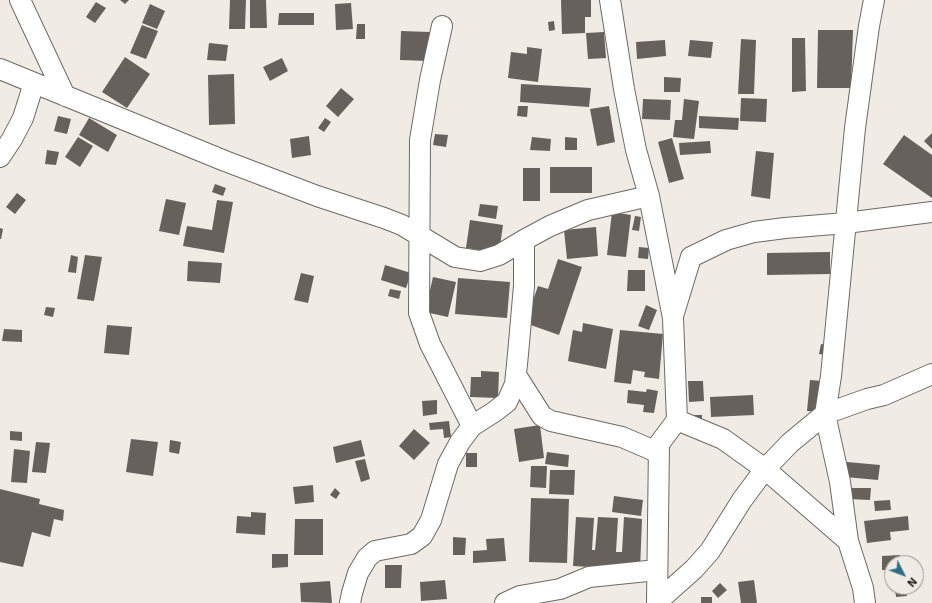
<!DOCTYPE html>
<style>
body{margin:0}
#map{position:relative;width:932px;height:603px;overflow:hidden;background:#f1ebe5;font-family:"Exo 2",sans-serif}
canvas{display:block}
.north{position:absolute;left:884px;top:555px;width:40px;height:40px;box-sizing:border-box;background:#f1ebe5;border:1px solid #98938f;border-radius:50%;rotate:132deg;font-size:11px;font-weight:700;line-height:16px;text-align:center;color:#12100e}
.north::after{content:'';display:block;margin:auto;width:14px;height:18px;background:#2e6d82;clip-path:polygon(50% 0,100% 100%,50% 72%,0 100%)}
</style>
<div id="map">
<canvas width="932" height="603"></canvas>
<div class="north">N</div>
</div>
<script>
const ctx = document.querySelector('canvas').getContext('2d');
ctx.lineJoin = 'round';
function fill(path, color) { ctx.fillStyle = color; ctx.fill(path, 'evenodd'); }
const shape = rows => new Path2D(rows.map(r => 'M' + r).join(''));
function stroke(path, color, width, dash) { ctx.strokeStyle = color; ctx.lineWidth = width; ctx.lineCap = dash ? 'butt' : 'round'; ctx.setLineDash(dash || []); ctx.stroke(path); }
fill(shape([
 [120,0,129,0,125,4],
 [230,0,246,0,245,29,229,29],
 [250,0,266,0,267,28,250,28],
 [561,0,591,0,591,17,585,17,585,33,562,34],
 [96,2,106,8,95,23,86,17],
 [351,3,353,29,336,30,335,4],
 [150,4,165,11,157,29,142,23],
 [279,13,314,13,314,25,278,25],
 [554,21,555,30,549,31,548,22],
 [357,24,365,24,365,39,356,39],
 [142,25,158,31,146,59,130,53],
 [818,30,853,30,851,88,817,88],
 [401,31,430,32,429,61,400,60],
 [604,32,606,58,588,59,586,33],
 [792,38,805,38,806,91,792,92],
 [741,39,756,40,754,94,738,94],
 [665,40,666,56,637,59,636,42],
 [690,40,713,42,711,58,688,56],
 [209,43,228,45,226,61,207,60],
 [527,47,542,49,538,82,508,78,511,52,527,54],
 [125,57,150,74,127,108,102,92],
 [282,58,288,71,270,81,263,67],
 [234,74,235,124,209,125,208,75],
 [664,77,681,78,680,92,664,92],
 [521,84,591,88,589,107,520,102],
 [341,88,354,99,338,117,326,106],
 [741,98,767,99,766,122,740,121],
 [643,99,671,100,670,120,642,119],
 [684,99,699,101,694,139,673,137,675,120,682,120],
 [518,106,528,106,527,117,517,116],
 [609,106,615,142,597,146,590,109],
 [58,116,71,119,67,134,54,131],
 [699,116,739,118,738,130,699,128],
 [89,118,117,135,108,152,79,135],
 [325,118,331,122,324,132,318,128],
 [932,133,932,149,924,141],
 [435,134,448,135,446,147,433,145],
 [904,135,932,155,932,198,883,164],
 [309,136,311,155,292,158,290,139],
 [78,137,93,146,80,167,65,157],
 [532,137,551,139,550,151,530,150],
 [565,137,577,138,577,150,565,150],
 [672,138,684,179,669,183,658,142],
 [710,141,711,153,680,155,679,143],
 [47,150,59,152,56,165,45,164],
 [756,151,774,153,770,199,751,196],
 [550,167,592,167,592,193,550,193],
 [523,168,540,168,540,201,523,201],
 [215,184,226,188,223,196,212,192],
 [17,193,26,200,15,214,6,207],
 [166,199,186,203,179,235,159,231],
 [217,200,233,202,224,253,183,246,187,226,212,230],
 [480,204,498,206,496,219,478,216],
 [612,212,631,215,626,257,607,255],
 [635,216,641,217,639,231,632,230],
 [470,220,503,225,499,253,466,248],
 [596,227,598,256,567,259,564,230],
 [0,228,3,229,1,239,0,239],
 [639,247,649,248,648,259,638,258],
 [830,252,830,274,767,275,767,253],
 [71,255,78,257,76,273,68,272],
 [85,255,102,257,94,301,77,299],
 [558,259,582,267,559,335,525,323,538,286,548,289],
 [188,261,222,263,220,283,187,281],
 [385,265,411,273,406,288,381,280],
 [628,270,645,270,645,291,627,291],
 [301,273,314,276,308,303,294,300],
 [433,277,456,282,448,317,425,312],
 [458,278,510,282,507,318,455,314],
 [390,289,401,291,399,299,388,296],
 [646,305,657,310,649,330,638,326],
 [46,307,55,308,53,317,44,315],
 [583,323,613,329,606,369,568,361,573,330,582,332],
 [107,325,132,327,129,355,104,353],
 [4,329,22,330,22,342,2,341],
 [620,330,663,334,659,379,644,377,645,372,633,370,631,384,614,382],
 [821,344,827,345,826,355,819,354],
 [481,371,499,372,498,398,470,397,471,377,481,377],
 [810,380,822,381,820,412,807,411],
 [688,381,703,381,704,401,689,402],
 [647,389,658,391,654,413,643,412,644,405,627,403,628,390,646,392],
 [753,395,754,415,711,417,710,397],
 [437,400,437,414,423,416,422,401],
 [691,415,702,415,702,420,692,421],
 [449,421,451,437,444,438,443,429,430,430,429,423],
 [540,425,544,458,519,462,514,429],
 [414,429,430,443,414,460,399,446],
 [10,431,22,432,22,441,10,440],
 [131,439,158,442,153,476,126,472],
 [170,440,181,442,179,454,169,452],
 [361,440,365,456,336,463,333,447],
 [36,442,50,443,46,473,32,472],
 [14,449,30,451,27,483,11,482],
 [547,452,569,455,568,467,545,464],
 [466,453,477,453,477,467,466,467],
 [365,459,370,479,361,482,355,461],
 [847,462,880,465,878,480,845,477],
 [531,466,547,466,546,488,530,487],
 [550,470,575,470,574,495,549,494],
 [313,485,314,502,295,504,293,487],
 [335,488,340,493,336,499,330,495],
 [849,488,871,488,870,500,848,499],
 [0,489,40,499,39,504,64,510,63,521,54,519,50,537,32,532,23,567,0,562],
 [614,496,643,500,641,516,612,512],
 [531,498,569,499,567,563,529,562],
 [890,500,891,510,875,511,874,501],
 [251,512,266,513,265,535,236,533,237,516,251,517],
 [908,516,909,530,890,532,891,540,867,543,864,521],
 [576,517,594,518,592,550,595,550,598,517,618,518,616,552,622,552,624,517,642,519,640,570,573,566],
 [295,519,323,519,323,555,294,555],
 [453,537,466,538,465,555,453,555],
 [504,538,506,561,473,563,473,551,487,550,486,539],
 [272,554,288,554,288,567,272,568],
 [900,555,900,563,892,563,892,570,882,570,882,556],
 [385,565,402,565,401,588,385,588],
 [445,580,447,599,421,601,420,582],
 [754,580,757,603,741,603,738,582],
 [330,581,332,603,301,602,300,583],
 [720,583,727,590,718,598,712,591],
 [905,587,907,596,896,597,895,588],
 [701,597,712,597,712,603,701,603]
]), '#66615c');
const street = shape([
 [20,0,65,96],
 [610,0,624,89,636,150,649,196,673,318,677,420,659,444,657,603],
 [442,26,430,80,420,140,419,313,430,344,472,426],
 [0,69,225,161,317,196,384,218,402,225,455,257,480,261,499,255,524,240,550,226,588,210,649,196],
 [0,157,12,139,23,118,34,83],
 [673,316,691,257,726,240,754,232,785,228,846,223,932,212],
 [516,375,542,416,551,421,622,437,650,449,659,454],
 [677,420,723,439,765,469,848,541],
 [657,602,694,569,710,551,742,500,765,469,790,443,825,414,867,399,884,395,932,374],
 [350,603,352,593,358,573,367,558,375,551,411,544,422,536,431,520,448,464,460,442,472,426,494,412,507,402,515,384,518,354,524,286,524,240],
 [505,603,520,596,560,589,589,577,657,570],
 [865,603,863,588,848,541,840,482,825,414,831,376,855,128,869,26,874,0]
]);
stroke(street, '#6e6963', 22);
stroke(street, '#fff', 20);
</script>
